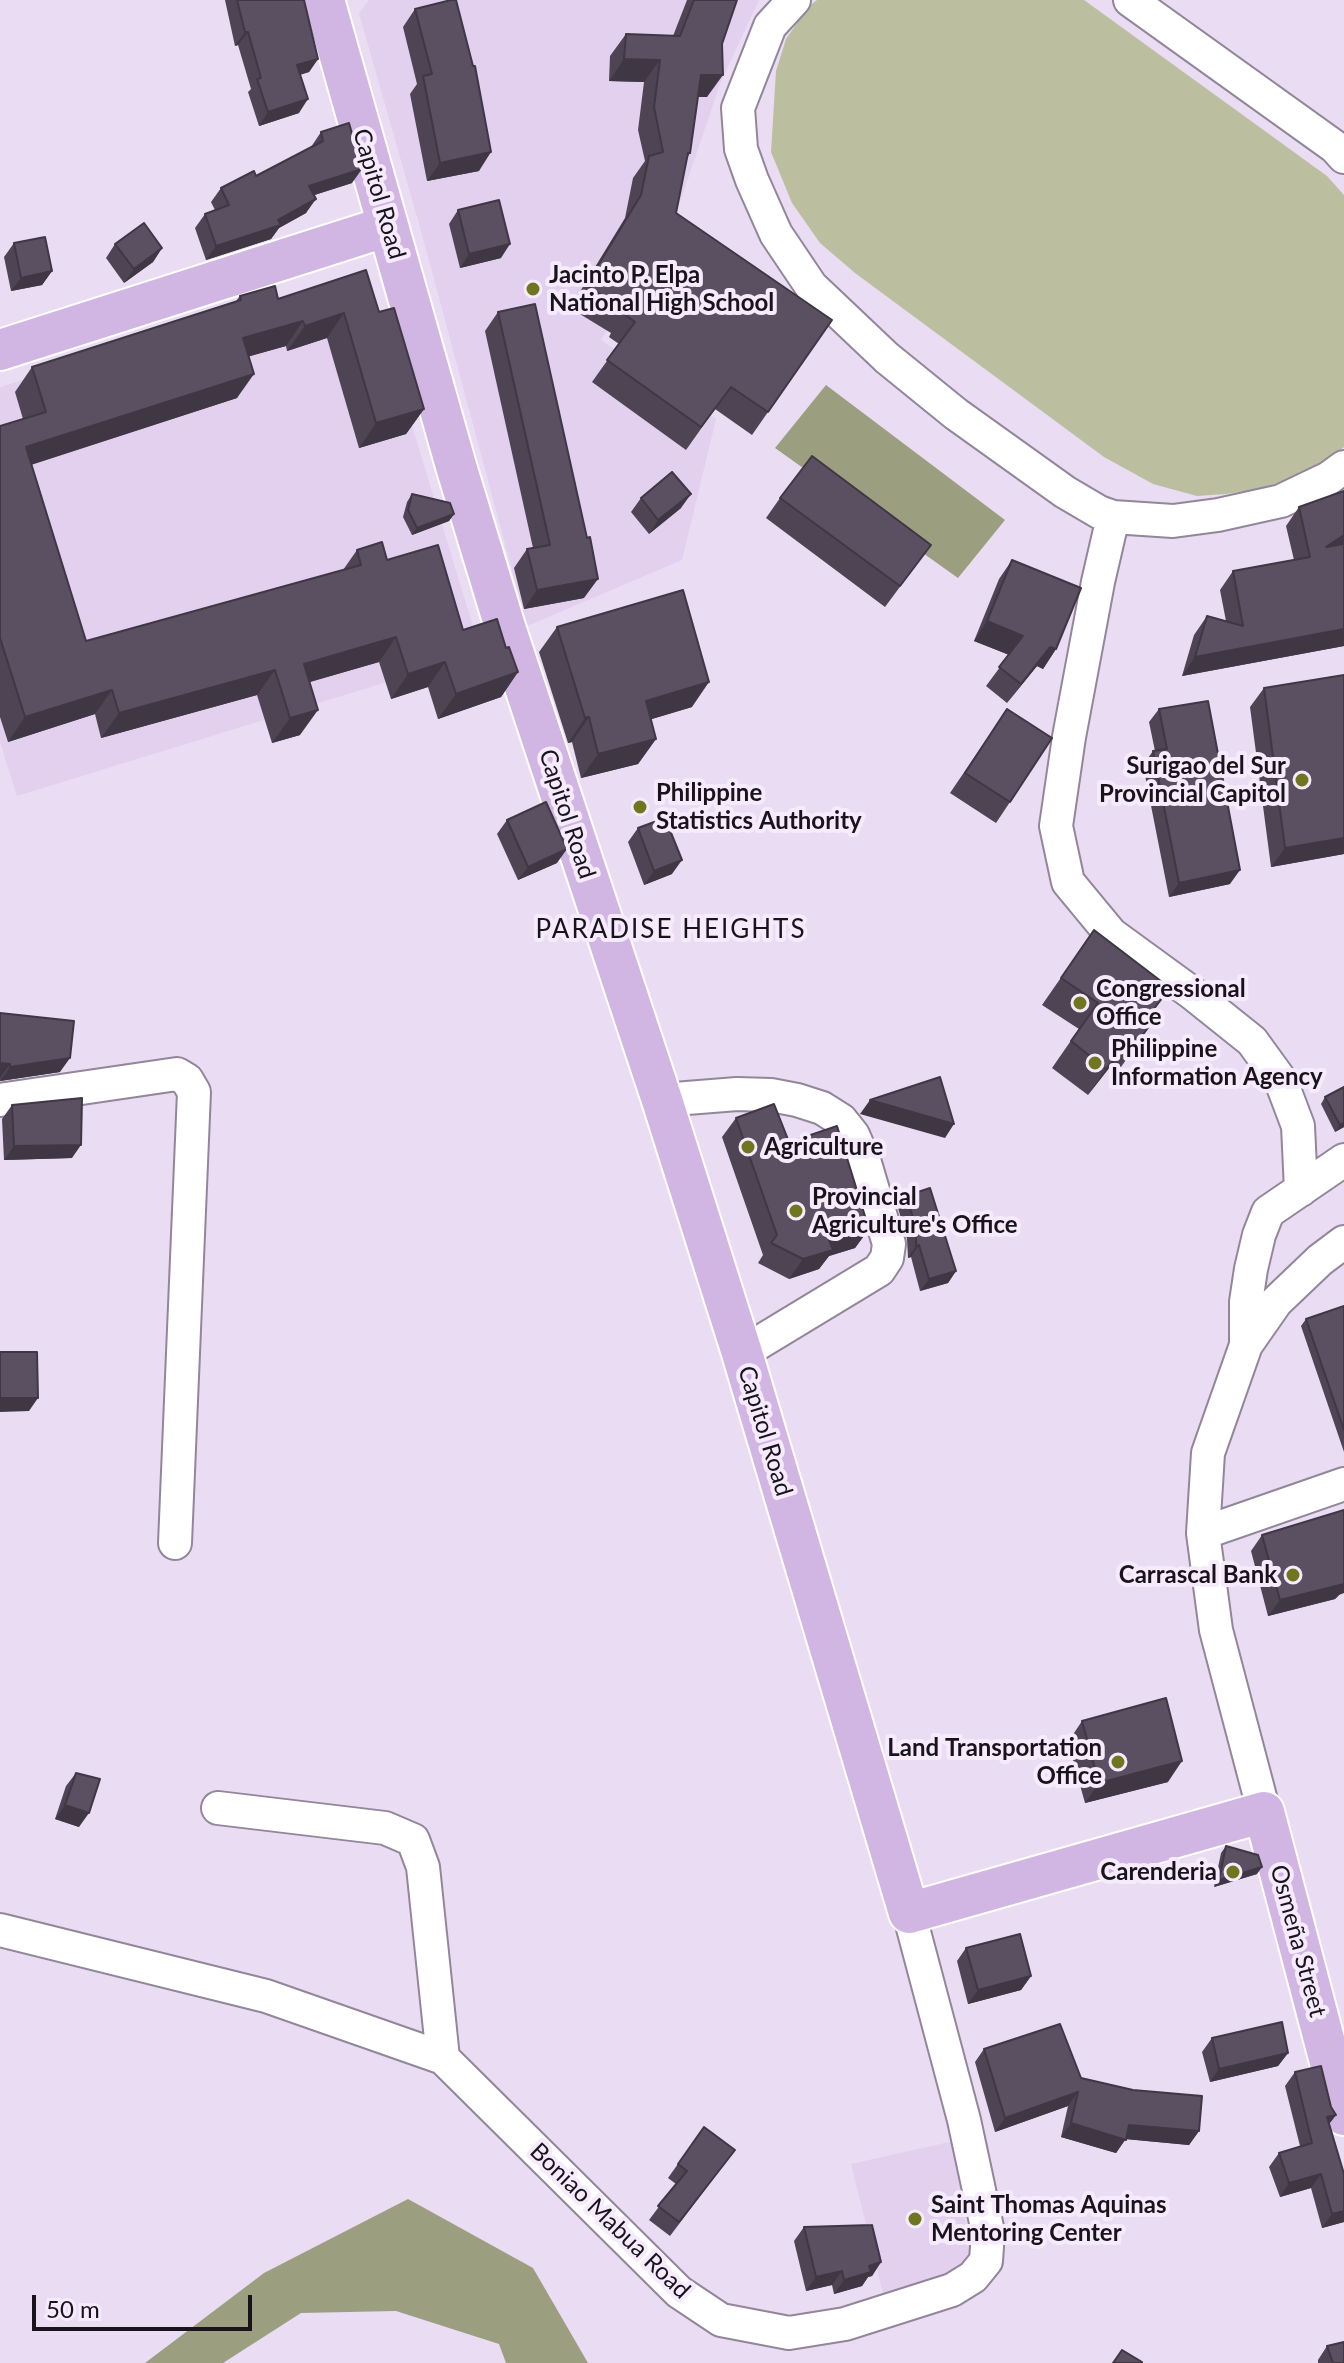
<!DOCTYPE html>
<meta charset="utf-8">
<style>
body{margin:0}
#map{position:relative;width:1344px;height:2363px;overflow:hidden;background:#eadcf3;font-family:Lato,sans-serif}
canvas{display:block}
.scale{position:absolute;left:32px;top:2295px;width:220px;height:36px;box-sizing:border-box;border:4px solid #19141c;border-top:0;padding-left:10px;font-size:24px;line-height:28px;white-space:nowrap;color:#19141c;-webkit-text-stroke:6px #f6ebfd;paint-order:stroke}
</style>
<div id="map">
<canvas width="1344" height="2363"></canvas>
<div class="scale">50 m</div>
</div>
<script>
const ctx = document.querySelector('canvas').getContext('2d');
ctx.lineJoin = 'round';
function fill(path, color) { ctx.fillStyle = color; ctx.fill(path, 'evenodd'); }
const shape = rows => new Path2D(rows.map(r => 'M' + r).join(''));
function stroke(path, color, width, dash) { ctx.strokeStyle = color; ctx.lineWidth = width; ctx.lineCap = dash ? 'butt' : 'round'; ctx.setLineDash(dash || []); ctx.stroke(path); }
function label(font, color, halo, rows, align = 'center') {
  ctx.font = font + ' Lato,sans-serif'; ctx.lineWidth = 8; ctx.setLineDash([]); ctx.textBaseline = 'middle'; ctx.strokeStyle = halo; ctx.fillStyle = color; for (const [text, x, y, turn = 0] of rows) {
    ctx.save(); ctx.translate(x, y); ctx.rotate((+turn || 0) * Math.PI / 180); ctx.textAlign = isNaN(turn) ? turn : align; if (halo) ctx.strokeText(text, 0, 0); ctx.fillText(text, 0, 0); ctx.restore();
  }
}
fill(shape([
 [369,0,759,0,720,84,679,205,601,340,716,419,682,560,527,626,423,238,359,13],
 [366,274,481,653,17,796,0,742,0,387],
 [954,2141,973,2274,884,2297,851,2164]
]), '#e2d0ee');
fill(shape([
 [817,0,1084,0,1327,176,1344,195,1344,447,1323,465,1264,488,1226,494,1197,496,1153,484,1104,457,855,273,820,243,792,203,771,152,776,71,786,39,808,7]
]), '#bbbfa0');
fill(shape([
 [826,385,1005,520,958,578,775,448],
 [408,2199,533,2268,588,2363,506,2363,499,2344,396,2311,301,2313,223,2363,145,2363,264,2273]
]), '#9b9f80');
const minor = shape([
 [794,0,770,26,738,108,741,149,752,180,776,234,811,286,887,358,956,414,1065,492,1099,512,1113,517,1173,521,1218,515,1281,501,1329,478,1344,467],
 [1130,0,1335,147,1344,157],
 [1113,517,1098,582,1069,737,1056,826,1068,882,1111,934,1192,993,1252,1041,1281,1081,1298,1126,1301,1190],
 [0,1100,177,1074,187,1080,194,1092,175,1543],
 [662,1100,737,1094,771,1095,797,1100,822,1108,841,1120,853,1135,864,1160,889,1244,887,1258,879,1270,742,1353],
 [1246,1345,1246,1302,1251,1269,1259,1235,1268,1212,1344,1160],
 [1203,1533,1344,1484],
 [218,1808,385,1828,413,1840,423,1867,443,2058],
 [1264,1812,1216,1630,1203,1533,1208,1453,1246,1345,1276,1302,1320,1260,1344,1242],
 [0,1930,266,1996,443,2058,679,2292,721,2320,789,2333,845,2324,952,2290,973,2277,986,2261,988,2232,964,2120,909,1913]
]);
const major = shape([
 [324,0,456,466,505,627,662,1100,742,1353,909,1913,1264,1812,1344,2115],
 [0,350,388,226]
]);
stroke(minor, '#92869a', 36);
stroke(major, '#fff', 44);
stroke(minor, '#fff', 32);
stroke(major, '#d1b5e2', 40);
fill(shape([
 [225,0,304,0,318,59,309,72,300,75,299,113,259,126,248,92,251,89,238,45,235,46],
 [687,0,737,0,722,44,707,97,698,97,690,153,687,158,676,213,832,320,752,435,715,409,686,450,592,382,619,344,609,337,611,333,570,308,625,218,633,178,645,161,638,130,644,82,609,81,610,56,626,34,673,36],
 [415,9,473,66,479,171,427,181,410,94,417,84,403,27],
 [321,132,352,183,314,195,306,213,279,228,271,239,206,260,195,228,205,214,215,210,211,202,221,188,256,176,311,147],
 [458,210,501,258,460,268,449,224],
 [14,243,52,271,42,285,11,291,4,257],
 [115,244,162,248,153,262,124,283,106,258],
 [240,296,278,299,379,312,424,409,406,434,359,448,327,338,287,351,286,346,249,356,237,398,31,465,86,641,343,570,357,550,387,560,463,630,506,648,518,672,501,697,438,719,428,687,391,699,379,662,309,682,300,735,272,743,257,695,101,738,95,714,8,742,0,717,0,426,23,419,15,392,32,367,236,301],
 [498,312,584,598,524,609,514,568,527,549,533,548,485,331],
 [412,494,454,514,449,521,412,535,403,517,407,502],
 [641,498,681,508,649,534,631,512],
 [780,498,931,545,885,607,766,518],
 [1299,507,1344,646,1182,676,1194,635,1207,616,1226,621,1220,590,1233,571,1294,560,1286,526],
 [1012,560,1056,649,1043,669,1037,666,1007,703,986,686,1009,655,974,641,999,579],
 [557,627,692,707,651,719,656,739,638,764,581,778,572,742,568,743,539,652],
 [1264,688,1344,854,1271,867,1250,707],
 [1007,709,1010,802,996,823,950,793],
 [1159,709,1230,884,1169,897,1143,765,1153,751,1155,751,1149,722],
 [507,820,557,863,518,880,497,834],
 [638,828,672,874,644,885,628,842],
 [1094,930,1154,1011,1158,1014,1121,1067,1113,1063,1088,1095,1052,1068,1079,1029,1042,1005],
 [0,1013,60,1072,0,1081],
 [1325,1097,1344,1127,1335,1132,1321,1104],
 [12,1105,72,1158,4,1160,2,1119],
 [736,1118,790,1145,793,1141,869,1229,855,1248,829,1256,819,1269,789,1279,758,1263,763,1255,722,1137],
 [906,1196,956,1271,948,1283,920,1291,911,1257,908,1258,907,1239,898,1208],
 [1344,1306,1344,1452,1301,1326,1306,1319],
 [1262,1535,1339,1595,1335,1599,1268,1616,1251,1551],
 [1082,1721,1168,1782,1085,1803,1068,1742],
 [76,1773,79,1827,55,1819,66,1786],
 [1226,1846,1257,1874,1214,1887,1221,1853],
 [966,1948,1031,1976,1021,1990,968,2004,957,1961],
 [1212,2038,1288,2053,1278,2066,1210,2082,1202,2052],
 [984,2049,1081,2078,1199,2131,1189,2145,1126,2139,1116,2153,1061,2137,1068,2106,995,2132,975,2062],
 [1295,2072,1331,2107,1336,2115,1329,2124,1344,2174,1344,2222,1322,2228,1311,2188,1280,2197,1269,2167,1279,2153,1300,2146,1285,2086],
 [704,2127,735,2150,670,2236,649,2220,676,2184,668,2178],
 [804,2227,881,2262,872,2276,868,2277,862,2286,834,2294,832,2285,806,2291,794,2241],
 [1327,2346,1344,2363,1318,2363,1318,2360]
]), '#4e4454');
fill(shape([
 [245,32,248,32,238,45,235,46],
 [318,59,309,72,287,78,297,65],
 [624,59,660,60,644,82,609,81],
 [701,75,723,75,707,97,685,97],
 [308,99,299,113,259,126,268,112],
 [491,152,479,171,427,181,440,163],
 [362,169,352,183,299,200,309,186],
 [316,199,306,213,279,228,271,239,206,260,216,246,278,220],
 [510,244,501,258,460,268,469,254],
 [162,248,153,262,124,283,134,269],
 [52,271,42,285,11,291,21,278],
 [344,313,327,338,287,351,305,326],
 [303,321,286,346,226,363,243,338],
 [254,374,237,398,8,472,26,447],
 [424,409,406,434,359,448,376,423],
 [691,494,681,508,649,534,658,520],
 [454,514,449,521,412,535,417,528],
 [1344,535,1344,545,1326,547],
 [598,579,584,598,524,609,537,590],
 [987,621,1023,636,1010,655,974,641],
 [1344,629,1344,646,1182,676,1195,657],
 [396,637,379,662,286,689,304,664],
 [1050,647,1056,649,1043,669,1037,666,1007,703],
 [445,662,428,687,391,699,408,674],
 [275,670,257,695,101,738,119,713],
 [518,672,501,697,438,719,456,694],
 [709,682,692,707,629,726,646,701],
 [112,690,95,714,8,742,25,717],
 [318,710,300,735,272,743,290,718],
 [589,717,572,742,568,743,585,718],
 [656,739,638,764,581,778,598,754],
 [1344,838,1344,854,1271,867,1285,848],
 [567,849,557,863,518,880,528,867],
 [682,860,672,874,644,885,654,871],
 [1240,870,1230,884,1169,897,1179,883],
 [1132,1036,1113,1063,1088,1095,1106,1069],
 [70,1058,60,1072,0,1081,10,1067],
 [0,1063,10,1064,0,1078],
 [870,1100,954,1124,945,1138,860,1114],
 [1344,1123,1344,1127,1335,1132,1340,1125],
 [81,1145,72,1158,4,1160,14,1146],
 [869,1229,855,1248,829,1256,819,1269,789,1279,803,1259,829,1240],
 [919,1245,911,1257,908,1258,916,1246],
 [956,1271,948,1283,920,1291,929,1279],
 [0,1398,38,1398,29,1411,0,1412],
 [1344,1582,1344,1593,1339,1595,1335,1599,1268,1616,1280,1600],
 [1182,1761,1168,1782,1085,1803,1099,1783],
 [65,1805,89,1813,79,1827,55,1819],
 [1262,1867,1257,1874,1214,1887,1219,1880],
 [1031,1976,1021,1990,968,2004,978,1990],
 [1288,2053,1278,2066,1210,2082,1219,2069],
 [1078,2092,1068,2106,995,2132,1005,2118],
 [1336,2115,1326,2128,1327,2117],
 [1071,2123,1129,2125,1199,2131,1189,2145,1125,2139,1116,2153,1061,2137],
 [1321,2174,1311,2188,1280,2197,1289,2183],
 [1344,2211,1344,2222,1322,2228,1332,2214],
 [881,2262,872,2276,868,2277,862,2286,834,2294,844,2280,869,2266],
 [842,2271,832,2285,806,2291,816,2277]
]), '#403745');
const building = shape([
 [237,0,304,0,318,59,297,65,308,99,268,112,257,79,261,78,248,32,245,32,237,0],
 [451,0,456,0,473,66,475,66,491,152,440,163,423,76,432,74,415,9,451,0],
 [694,0,737,0,722,44,723,75,701,75,690,153,688,153,676,213,832,320,768,412,731,387,701,427,607,360,635,322,624,314,627,311,586,285,641,195,649,156,663,152,654,107,660,60,624,59,626,34,680,36,694,0],
 [349,123,362,169,309,186,316,199,278,220,281,225,216,246,205,214,229,205,221,188,254,171,256,176,323,141,321,132,349,123],
 [499,200,510,244,469,254,458,210,499,200],
 [144,223,162,248,134,269,115,244,144,223],
 [45,237,52,271,21,278,14,243,45,237],
 [366,270,379,312,394,308,424,409,376,423,344,313,305,326,303,321,243,338,254,374,26,447,86,641,361,565,357,550,382,542,387,560,438,545,463,630,497,619,506,648,509,647,518,672,456,694,445,662,408,674,396,637,304,664,318,710,290,718,275,670,119,713,112,690,25,717,0,638,0,426,46,412,32,367,241,300,240,296,275,286,278,299,366,270],
 [535,304,587,538,590,537,598,579,537,590,527,549,550,545,498,312,535,304],
 [812,456,931,545,900,586,780,498,812,456],
 [672,472,691,494,658,520,641,498,672,472],
 [1344,491,1344,535,1326,547,1344,544,1344,629,1195,657,1207,616,1243,626,1233,571,1310,557,1299,507,1344,491],
 [412,494,450,503,454,514,417,528,408,510,412,494],
 [1012,560,1081,588,1056,649,1050,647,1021,684,999,667,1023,636,987,621,1012,560],
 [683,590,709,682,646,701,656,739,598,754,589,717,585,718,557,627,683,590],
 [1344,675,1344,838,1285,848,1264,688,1344,675],
 [1208,701,1240,870,1179,883,1153,751,1167,749,1159,709,1208,701],
 [1007,709,1052,738,1010,802,965,773,1007,709],
 [546,802,567,849,528,867,507,820,546,802],
 [665,818,682,860,654,871,638,828,665,818],
 [1094,930,1170,988,1153,1010,1158,1014,1139,1040,1132,1036,1106,1069,1071,1041,1098,1003,1061,978,1094,930],
 [0,1013,74,1021,70,1058,10,1067,10,1064,0,1063,0,1013],
 [940,1077,954,1124,870,1100,940,1077],
 [1344,1087,1344,1123,1340,1125,1325,1097,1344,1087],
 [82,1098,81,1145,14,1146,12,1105,82,1098],
 [774,1104,791,1147,793,1141,837,1126,869,1229,829,1240,833,1250,803,1259,771,1243,777,1235,736,1118,774,1104],
 [930,1188,956,1271,929,1279,919,1245,916,1246,916,1227,906,1196,930,1188],
 [1344,1306,1344,1430,1306,1319,1344,1306],
 [0,1352,37,1352,38,1398,0,1398,0,1352],
 [1344,1510,1344,1584,1280,1600,1262,1535,1344,1510],
 [1166,1698,1182,1761,1099,1783,1082,1721,1166,1698],
 [76,1773,100,1779,89,1813,65,1805,76,1773],
 [1226,1846,1258,1855,1262,1867,1219,1880,1226,1846],
 [1020,1934,1031,1976,978,1990,966,1948,1020,1934],
 [1282,2022,1288,2053,1219,2069,1212,2038,1282,2022],
 [1060,2024,1081,2078,1133,2090,1202,2096,1199,2131,1129,2125,1126,2140,1071,2123,1078,2092,1005,2118,984,2049,1060,2024],
 [1321,2066,1331,2107,1336,2115,1327,2117,1344,2174,1344,2211,1332,2214,1321,2174,1289,2183,1279,2153,1312,2143,1295,2072,1321,2066],
 [704,2127,735,2150,679,2222,658,2206,687,2171,678,2164,704,2127],
 [872,2225,881,2262,869,2266,871,2272,844,2280,842,2271,816,2277,804,2227,872,2225],
 [1344,2342,1344,2363,1333,2363,1327,2346,1344,2342],
 [1122,2350,1142,2362,1142,2363,1113,2363,1122,2350]
]);
fill(building, '#5b4f62');
stroke(building, '#403745', 2);
for (const [x, y, r, color] of [
 [533,289,8,"#70761f"],
 [1302,780,8,"#70761f"],
 [640,807,8,"#70761f"],
 [1080,1003,8,"#70761f"],
 [1095,1063,8,"#70761f"],
 [748,1147,8,"#70761f"],
 [796,1211,8,"#70761f"],
 [1293,1575,8,"#70761f"],
 [1118,1762,8,"#70761f"],
 [1233,1872,8,"#70761f"],
 [915,2219,8,"#70761f"]
]) { const dot = new Path2D(); dot.arc(x, y, r, 0, 2 * Math.PI); ctx.fillStyle = color; ctx.fill(dot); stroke(dot, '#f6ebfd', 3); }
label('24px', '#19141c', '#f6ebfd', [
 ["Capitol Road",379,194,74],
 ["Capitol Road",567,814,72],
 ["Capitol Road",765,1431,73],
 ["Osmeña Street",1298,1941,75],
 ["Boniao Mabua Road",610,2221,44]
]);
label('bold 24px', '#19141c', '#f6ebfd', [
 ["Jacinto P. Elpa",549,275],
 ["National High School",549,303],
 ["Surigao del Sur",1286,766,"right"],
 ["Provincial Capitol",1286,794,"right"],
 ["Philippine",656,793],
 ["Statistics Authority",656,821],
 ["Congressional",1096,989],
 ["Office",1096,1017],
 ["Philippine",1111,1049],
 ["Information Agency",1111,1077],
 ["Agriculture",764,1147],
 ["Provincial",812,1197],
 ["Agriculture's Office",812,1225],
 ["Carrascal Bank",1277,1575,"right"],
 ["Land Transportation",1102,1748,"right"],
 ["Office",1102,1776,"right"],
 ["Carenderia",1217,1872,"right"],
 ["Saint Thomas Aquinas",931,2205],
 ["Mentoring Center",931,2233]
], 'left');
ctx.letterSpacing = '2px';
label('26px', '#19141c', '#f6ebfd', [
 ["PARADISE HEIGHTS",671,930]
]);
ctx.letterSpacing = '0px';
</script>
